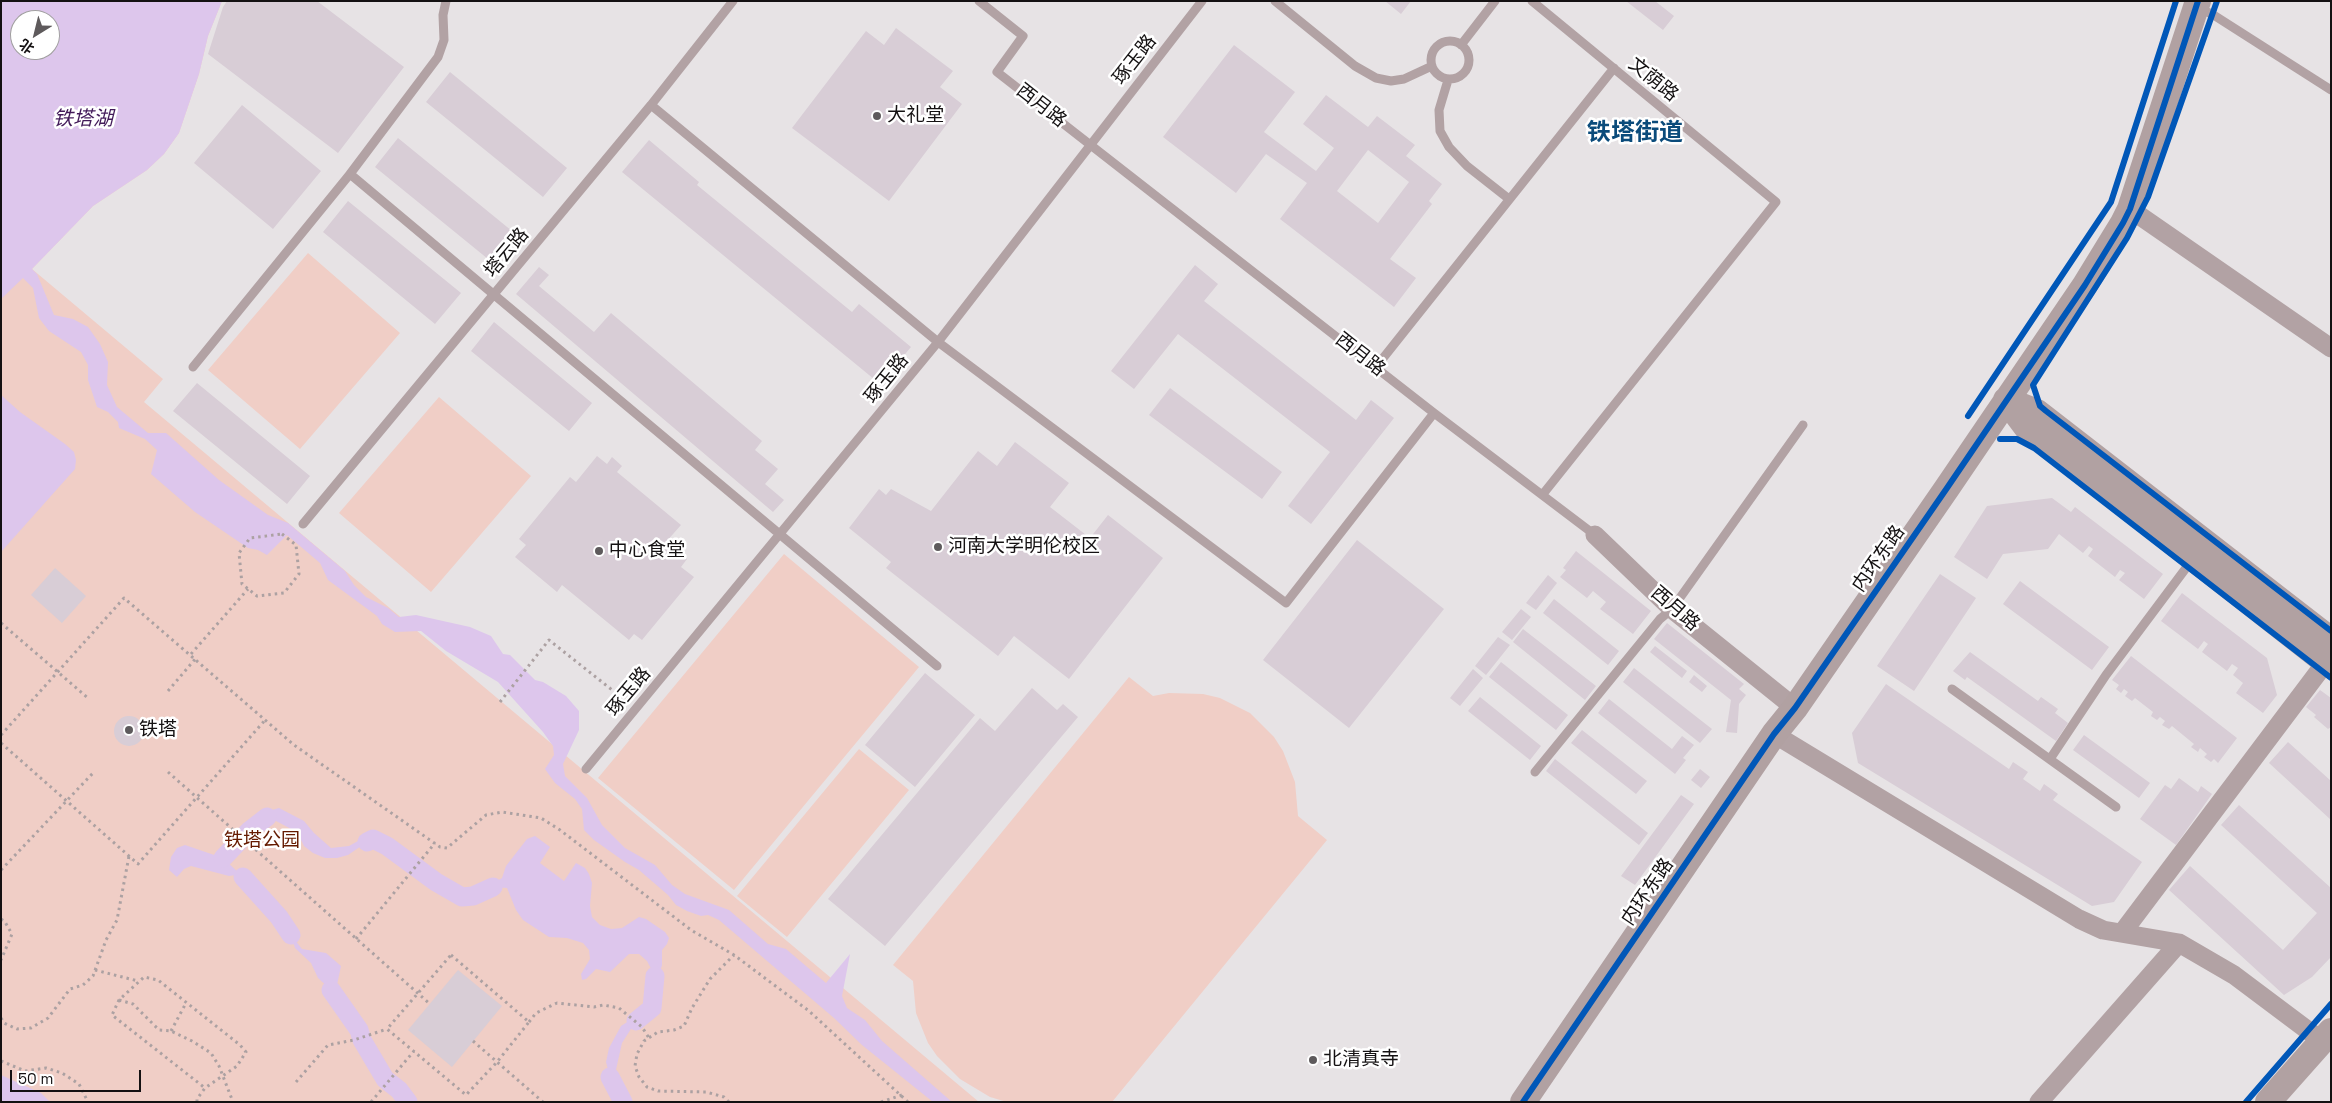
<!DOCTYPE html>
<meta charset="utf-8">
<style>
body{margin:0}
#map{position:relative;width:2332px;height:1103px;overflow:hidden;background:#e7e3e5;font-family:"Space Grotesk","Noto Sans SC",sans-serif}
canvas{display:block}
.frame{position:absolute;inset:0;border:2px solid #141112;pointer-events:none}
.north{position:absolute;left:10px;top:10px;width:50px;height:50px;box-sizing:border-box;background:#fff;border:1px solid #a1a0a0;border-radius:50%;rotate:216deg;font-size:14px;font-weight:700;line-height:20px;text-align:center;color:#141112}
.north::after{content:'';display:block;margin:auto;width:18px;height:22px;background:#5e5a5c;clip-path:polygon(50% 0,100% 100%,50% 72%,0 100%)}
.scale{position:absolute;left:10px;top:1070px;width:131px;height:22px;box-sizing:border-box;border:2px solid #141112;border-top:0;padding-left:6px;font-size:15px;line-height:18px;white-space:nowrap;color:#141112;-webkit-text-stroke:4px #fff;paint-order:stroke}
</style>
<div id="map">
<canvas width="2332" height="1103"></canvas>
<div class="frame"></div>
<div class="north">北</div>
<div class="scale">50 m</div>
</div>
<script>
const ctx = document.querySelector('canvas').getContext('2d');
ctx.lineJoin = 'round';
function fill(path, color) { ctx.fillStyle = color; ctx.fill(path, 'evenodd'); }
const shape = rows => new Path2D(rows.map(r => 'M' + r).join(''));
function stroke(path, color, width, dash) { ctx.strokeStyle = color; ctx.lineWidth = width; ctx.lineCap = dash ? 'butt' : 'round'; ctx.setLineDash(dash || []); ctx.stroke(path); }
function label(font, color, halo, rows, align = 'center') {
  ctx.font = font + ' "Space Grotesk","Noto Sans SC",sans-serif'; ctx.lineWidth = 5; ctx.setLineDash([]); ctx.textBaseline = 'middle'; ctx.strokeStyle = halo; ctx.fillStyle = color; for (const [text, x, y, turn = 0] of rows) {
    ctx.save(); ctx.translate(x, y); ctx.rotate((+turn || 0) * Math.PI / 180); ctx.textAlign = isNaN(turn) ? turn : align; if (halo) ctx.strokeText(text, 0, 0); ctx.fillText(text, 0, 0); ctx.restore();
  }
}
fill(shape([
 [1,1,222,1,208,36,199,74,179,133,164,154,147,170,93,206,32,269,163,379,144,402,979,1102,1,1102],
 [20,20,50,20,50,50,20,50],
 [308,253,400,333,300,449,208,370],
 [439,397,531,476,431,592,339,513],
 [784,554,919,667,734,890,598,778],
 [1129,677,1153,696,1169,693,1203,694,1220,698,1250,713,1274,737,1283,751,1295,782,1298,816,1327,840,1112,1102,1007,1102,990,1097,960,1079,937,1056,928,1043,916,1013,913,981,893,965],
 [859,749,909,790,787,937,737,896]
]), '#f0cec6');
fill(shape([
 [1,1,222,1,208,36,199,74,179,133,164,154,147,170,93,206,32,269,37,274,54,315,73,319,88,327,100,344,108,362,107,385,117,407,148,433,166,433,219,480,268,515,288,523,345,571,354,585,366,597,388,608,399,617,416,615,470,627,491,636,503,654,510,655,535,680,543,682,566,696,579,711,579,730,563,764,565,776,587,798,602,825,625,848,655,865,672,885,685,894,729,910,768,944,786,949,826,983,850,954,842,996,847,1008,865,1020,882,1041,952,1102,933,1102,862,1045,834,1018,719,920,708,915,701,916,687,911,676,905,668,895,639,870,625,862,594,840,584,830,582,809,575,799,555,783,545,769,554,755,553,746,543,732,498,682,446,651,421,631,395,632,382,624,377,616,328,580,320,563,287,535,267,555,258,550,248,548,195,512,151,474,157,450,145,439,119,428,118,422,108,412,97,407,88,380,88,365,81,352,49,331,39,318,33,288,23,278,1,299],
 [20,20,50,20,50,50,20,50],
 [1,395,20,412,65,444,74,452,76,460,75,469,1,552],
 [279,808,304,821,314,833,331,848,349,846,367,836,367,842,348,855,337,858,325,858,313,853,304,846,300,838,293,830,276,821,268,822,267,817,272,810],
 [535,836,550,847,540,863,564,881,576,863,585,868,589,874,592,883,590,906,592,917,600,925,611,929,622,928,639,917,646,919,665,932,669,938,667,944,662,950,662,965,659,976,655,976,647,961,639,954,629,954,610,972,596,969,586,979,582,980,581,974,590,959,589,950,583,943,567,938,549,937,523,920,516,910,507,888,493,887,492,884,502,878,506,866,527,839],
 [185,845,223,858,243,877,236,875,229,876,191,866,184,869,177,877,169,870,171,857,177,848],
 [291,935,302,949,326,953,341,966,337,985,331,990,318,978,311,963,295,948],
 [632,1019,636,1021,622,1043,615,1074,610,1077,606,1062,609,1048,621,1026],
 [1,1075,41,1093,50,1102,1,1102]
]), '#ddc6ec');
stroke(shape([
 [367,842,373,839,387,846,436,882,462,897,473,896,493,887],
 [223,858,249,831,267,817],
 [243,877,279,917,291,935],
 [331,990,359,1030,362,1040,385,1079,399,1090,408,1102],
 [636,1021,652,1008,655,976],
 [610,1077,623,1102]
]), '#ddc6ec', 19);
fill(shape([
 [227,1,317,1,404,67,338,153,208,54,223,7],
 [1385,1,1411,1,1401,14],
 [1626,1,1655,1,1674,16,1663,30],
 [896,28,953,71,940,87,962,104,889,201,792,128,866,31,884,45],
 [1234,45,1295,92,1264,132,1316,171,1334,148,1303,124,1326,95,1368,127,1377,116,1415,145,1406,156,1442,184,1429,201,1432,204,1390,259,1416,278,1394,307,1280,219,1307,183,1266,154,1236,193,1163,137],
 [1368,150,1409,182,1378,223,1337,191],
 [450,72,567,168,543,197,426,102],
 [242,105,321,171,273,229,194,163],
 [398,138,512,231,488,259,375,167],
 [649,140,699,182,697,185,852,312,859,304,911,347,880,384,622,172],
 [348,201,461,293,435,324,323,232],
 [1195,265,1218,284,1204,301,1356,420,1371,400,1394,418,1311,524,1288,506,1330,452,1178,334,1134,389,1111,371],
 [539,267,549,275,539,286,594,332,611,313,762,441,755,450,778,469,765,484,784,500,773,512,516,294],
 [494,322,592,403,569,431,471,351],
 [197,383,310,476,287,504,173,411],
 [1170,388,1282,472,1262,499,1149,415],
 [1015,442,1069,483,1050,507,1090,538,1108,515,1163,558,1069,679,1014,636,998,656,886,568,891,562,849,528,879,489,886,495,891,489,931,511,978,451,997,466],
 [597,456,607,464,612,457,622,466,617,472,681,525,666,542,687,559,681,567,694,577,642,640,634,634,629,640,562,585,557,592,515,557,526,545,519,539,570,477,576,482],
 [2052,498,2071,512,2075,507,2163,574,2144,599,2119,580,2125,573,2120,570,2115,577,2088,556,2093,549,2089,546,2083,553,2059,534,2048,549,2003,554,1987,579,1954,557,1987,506],
 [1357,540,1444,609,1349,728,1263,660],
 [1576,551,1651,611,1633,634,1600,609,1606,602,1593,591,1587,598,1560,577,1566,570,1563,568],
 [55,568,86,596,62,623,31,595],
 [1940,574,1976,598,1914,691,1877,666],
 [1548,575,1557,583,1536,610,1526,603],
 [2020,581,2109,647,2092,670,2003,604],
 [2182,593,2267,658,2277,695,2263,713,2236,693,2243,683,2233,675,2238,668,2232,664,2227,671,2202,652,2208,644,2204,641,2198,649,2161,621],
 [1554,599,1619,651,1608,665,1543,613],
 [1521,609,1531,617,1512,640,1502,632],
 [1667,623,1744,684,1739,689,1746,695,1739,704,1737,733,1726,732,1731,700,1654,639],
 [1523,629,1596,686,1585,700,1513,642],
 [1498,637,1510,645,1486,675,1475,666],
 [1655,646,1687,671,1682,678,1650,652],
 [1970,652,2038,701,2041,697,2058,709,2055,713,2068,723,2056,741,1967,677,1965,680,1953,671],
 [2131,656,2237,738,2218,763,2214,759,2211,762,2204,757,2207,754,2200,748,2198,752,2191,747,2194,744,2172,726,2169,729,2162,725,2165,721,2160,717,2157,720,2151,716,2153,712,2135,698,2132,701,2125,696,2128,692,2124,689,2121,693,2116,689,2119,685,2112,680],
 [1501,662,1568,715,1556,730,1489,677],
 [1634,668,1712,729,1700,743,1623,682],
 [1473,669,1483,678,1460,706,1450,698],
 [925,673,975,715,915,787,865,745],
 [1694,675,1707,686,1702,692,1689,682],
 [1886,684,2009,769,2013,762,2028,772,2023,779,2040,791,2044,784,2058,794,2053,800,2142,862,2114,902,2092,906,1858,763,1852,733],
 [1032,688,1057,710,1063,704,1078,717,885,946,828,899,980,718,995,731],
 [2320,690,2331,698,2331,727,2328,729,2314,717,2316,715,2306,707],
 [1480,697,1541,746,1530,760,1468,711],
 [1609,699,1672,749,1682,736,1694,745,1683,758,1686,760,1675,774,1598,713],
 '114 731a15 15 0 1 1 30 0a15 15 0 1 1-30 0Z',
 [1582,730,1647,781,1636,794,1571,743],
 [2084,735,2150,783,2139,798,2073,750],
 [2288,742,2331,781,2331,820,2269,763],
 [1555,759,1648,833,1639,845,1546,771],
 [1700,769,1710,777,1701,788,1691,780],
 [2179,778,2198,792,2201,786,2212,794,2176,845,2140,819,2165,785,2171,789],
 [1681,795,1694,804,1635,885,1621,876],
 [2239,805,2331,888,2331,957,2312,977,2284,995,2169,890,2190,866,2283,950,2317,913,2221,825],
 [458,970,502,1006,452,1067,408,1030]
]), '#d8cdd6');
stroke(shape([
 [282,534,296,545,299,574,284,593,257,596,242,584,239,553,250,538,282,534],
 [1,623,89,699],
 [191,654,248,589],
 [168,691,196,658],
 [500,702,549,640,626,701],
 [1,735,124,598,294,745,440,847,447,848,486,815,502,812,541,818,560,830,691,930,734,955,809,1011,908,1102],
 [1,743,138,864,266,719],
 [168,772,430,1004],
 [1,870,93,773],
 [1,919,5,922,12,934,1,960],
 [356,939,435,843],
 [451,955,529,1022,497,1062,466,1095,387,1029,451,955],
 [95,970,138,981],
 [119,1000,133,1004,159,1030,171,1031,192,1041,211,1053,219,1066,233,1102],
 [1,1018,4,1023,17,1029,31,1028,48,1018,70,989,83,985,93,976,106,940,117,920,129,856],
 [529,1022,536,1013,557,1003,594,1007,603,1005,619,1008,642,1027,649,1038],
 [171,1031,186,1003],
 [473,1041,543,1102],
 [1,1061,25,1071,46,1068,62,1073,79,1084,88,1102],
 [296,1082,328,1045,354,1040,387,1029],
 [197,1102,197,1099,205,1088,237,1066,246,1052,240,1045,158,980,144,977,119,1000,112,1015,205,1088],
 [371,1102,414,1051],
 [729,1102,724,1097,706,1092,658,1091,647,1087,639,1077,635,1066,637,1054,644,1041,658,1032,674,1030,684,1026,692,1008,710,979,734,955],
 [881,1102,902,1095]
]), '#aca1a2', 3, [2.5, 4]);
stroke(shape([
 [979,1,1023,36,997,72,1434,413,1595,535],
 [1275,1,1355,66,1376,78,1391,81,1404,79,1432,66],
 [1532,1,1776,202,1543,494],
 [2197,8,2212,14,2331,90],
 '1431 60a19 19 0 1 1 38 0a19 19 0 1 1-38 0Z',
 [1461,45,1495,1],
 [1448,80,1439,110,1440,131,1449,147,1467,166,1509,199],
 [651,105,938,342,1286,603,1434,413],
 [350,174,937,666],
 [193,367,350,174,438,57,444,40,443,15,446,1],
 [1376,367,1614,68],
 [303,524,651,105,733,1],
 [1952,689,2116,807],
 [2050,759,2106,675,2192,560],
 [586,769,938,342,1202,1],
 [1535,772,1660,619,1672,609,1803,425]
]), '#b2a2a4', 9);
stroke(shape([
 [2130,209,2331,348],
 [1595,535,1672,609,1795,708],
 [1774,734,2079,919,2103,930,2179,943,2234,975,2322,1041],
 [2122,933,2326,662],
 [2039,1102,2179,943]
]), '#b2a2a4', 19);
stroke(shape([
 [2006,400,2027,428,2331,666],
 [2007,400,2037,412,2331,640],
 [1523,1102,1774,734,1795,708,1947,488,2085,285,2123,223,2130,209,2198,1],
 [2268,1102,2331,1031]
]), '#b1a1a2', 26);
stroke(shape([
 [2217,1,2148,197,2127,238,2033,385,2040,406,2046,411,2331,631],
 [1968,416,2111,202,2176,1],
 [2000,439,2017,439,2034,448,2331,678],
 [1523,1102,1774,734,1795,708,1947,488,2085,285,2123,223,2130,209,2198,1],
 [2246,1102,2331,1004]
]), '#0057b8', 6);
for (const [x, y, r, color] of [
 [877,116,5,"#5e5a5c"],
 [938,547,5,"#5e5a5c"],
 [599,551,5,"#5e5a5c"],
 [129,730,5,"#5e5a5c"],
 [1313,1060,5,"#5e5a5c"]
]) { const dot = new Path2D(); dot.arc(x, y, r, 0, 2 * Math.PI); ctx.fillStyle = color; ctx.fill(dot); stroke(dot, '#fff', 2); }
label('19px', '#141112', '#fff', [
 ["琢玉路",1135,60,-52],
 ["文荫路",1653,80,39],
 ["西月路",1041,106,38],
 ["塔云路",507,253,-50],
 ["西月路",1360,355,38],
 ["琢玉路",887,379,-51],
 ["内环东路",1879,559,-55],
 ["西月路",1675,609,41],
 ["琢玉路",629,692,-50],
 ["内环东路",1648,892,-56]
]);
label('19px', '#141112', '#fff', [
 ["大礼堂",887,116],
 ["河南大学明伦校区",948,547],
 ["中心食堂",609,551],
 ["铁塔",139,730],
 ["北清真寺",1323,1060]
], 'left');
label('19px', '#651a01', '#fff', [
 ["铁塔公园",262,841]
]);
label('italic 20px', '#421a59', '#fff', [
 ["铁塔湖",83,120]
]);
label('bold 24px', '#0a4b7b', '#fff', [
 ["铁塔街道",1635,133]
]);
</script>
